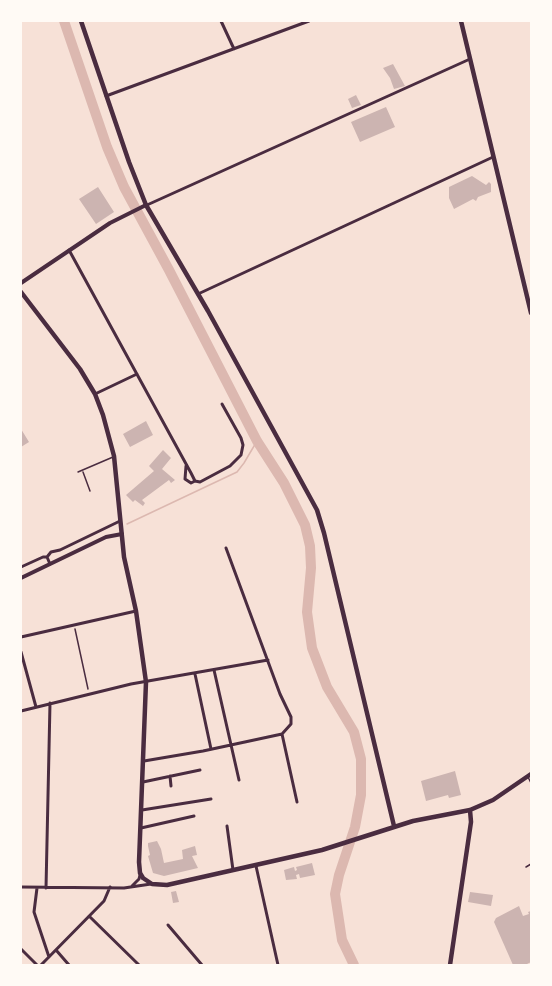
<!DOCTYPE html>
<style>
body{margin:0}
#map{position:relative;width:552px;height:986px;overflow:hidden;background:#f7e1d7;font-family:"Exo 2",sans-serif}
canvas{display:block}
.frame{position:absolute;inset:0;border:22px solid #fffaf5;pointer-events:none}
</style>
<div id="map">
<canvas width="552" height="986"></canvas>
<div class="frame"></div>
</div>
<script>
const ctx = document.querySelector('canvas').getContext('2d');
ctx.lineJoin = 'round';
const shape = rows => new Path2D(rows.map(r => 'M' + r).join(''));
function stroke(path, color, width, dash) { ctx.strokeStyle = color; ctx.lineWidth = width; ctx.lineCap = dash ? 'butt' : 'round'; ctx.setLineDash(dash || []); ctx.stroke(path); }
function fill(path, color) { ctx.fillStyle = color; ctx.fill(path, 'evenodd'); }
stroke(shape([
 [127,524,237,472,244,463,257,441]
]), '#dcb8b0', 1.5);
stroke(shape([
 [64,21,107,147,124,187,169,270,257,441,284,483,305,525,310,546,311,568,307,612,312,648,327,687,354,732,361,759,361,795,355,827,339,875,335,894,342,940,354,965]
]), '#dcb8b0', 10);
fill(shape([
 [393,64,405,86,394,89,390,78,383,68],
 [356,95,361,105,352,108,348,99],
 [386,107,395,127,360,142,351,122],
 [472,176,486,185,489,182,491,184,491,192,478,197,476,201,473,199,454,209,449,198,449,187],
 [98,187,114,212,96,224,79,199],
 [146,421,153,435,130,447,123,434],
 [21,429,29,442,21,447],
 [163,450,171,458,162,469,175,480,171,483,169,480,142,500,145,503,143,506,135,500,133,502,126,495,154,471,149,466],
 [455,771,461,795,449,798,448,795,426,801,421,781],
 [157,841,161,849,164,863,183,859,182,850,195,846,197,855,192,856,198,868,164,876,153,873,148,856,150,855,148,846,148,843],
 [312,863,315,875,300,878,299,874,296,875,297,879,286,880,284,870,294,867,295,871,297,870,296,867],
 [176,891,179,902,173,903,171,892],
 [470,892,493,895,491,906,468,902],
 [519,906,523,916,529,914,528,912,531,911,531,962,525,965,513,965,494,922,496,918]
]), '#ccb4b1');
stroke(shape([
 [75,629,88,689]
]), '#4a2c40', 1.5);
stroke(shape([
 [78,472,113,457],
 [83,472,90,491],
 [528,777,531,783],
 [526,867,531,864]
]), '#4a2c40', 1.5);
stroke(shape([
 [221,21,234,49],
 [106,96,309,21],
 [147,205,470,59],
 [69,250,191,473,195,481,191,483,185,479,186,466],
 [198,294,493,157],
 [95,394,137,374],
 [195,481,200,482,230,466,241,455,243,445,241,438,222,404],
 [47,557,51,552,60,550,120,521],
 [21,567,43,557,47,557,50,564],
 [21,637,136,611],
 [21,652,36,707],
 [214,670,239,780],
 [195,674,211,749],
 [21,711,131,684,268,660],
 [282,734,297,802],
 [144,761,203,751,282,734,291,724,291,717,280,694,226,548],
 [170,776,171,786],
 [143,782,200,770],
 [142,810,211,799],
 [227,826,233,870],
 [141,828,194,816],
 [256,866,278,965],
 [132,886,139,879,140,875],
 [21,887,124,888,151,884],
 [37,888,34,912,49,957],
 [46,888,50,703],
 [89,916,139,965],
 [168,925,202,965],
 [21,949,37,965],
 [56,950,69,965],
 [41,965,104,901,110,887]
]), '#4a2c40', 3);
stroke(shape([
 [21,283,110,223,146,205],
 [21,578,106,537,122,534]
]), '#4a2c40', 4);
stroke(shape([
 [81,21,129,162,146,205,208,311,317,510,324,533,394,826],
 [461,21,531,313],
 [21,292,80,369,95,394,103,415,114,456,124,557,136,611,146,682,139,862,140,873,143,878,152,884,167,885,322,850,413,821,470,810,493,800,531,774],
 [450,965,471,822,470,810]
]), '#4a2c40', 4.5);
</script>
